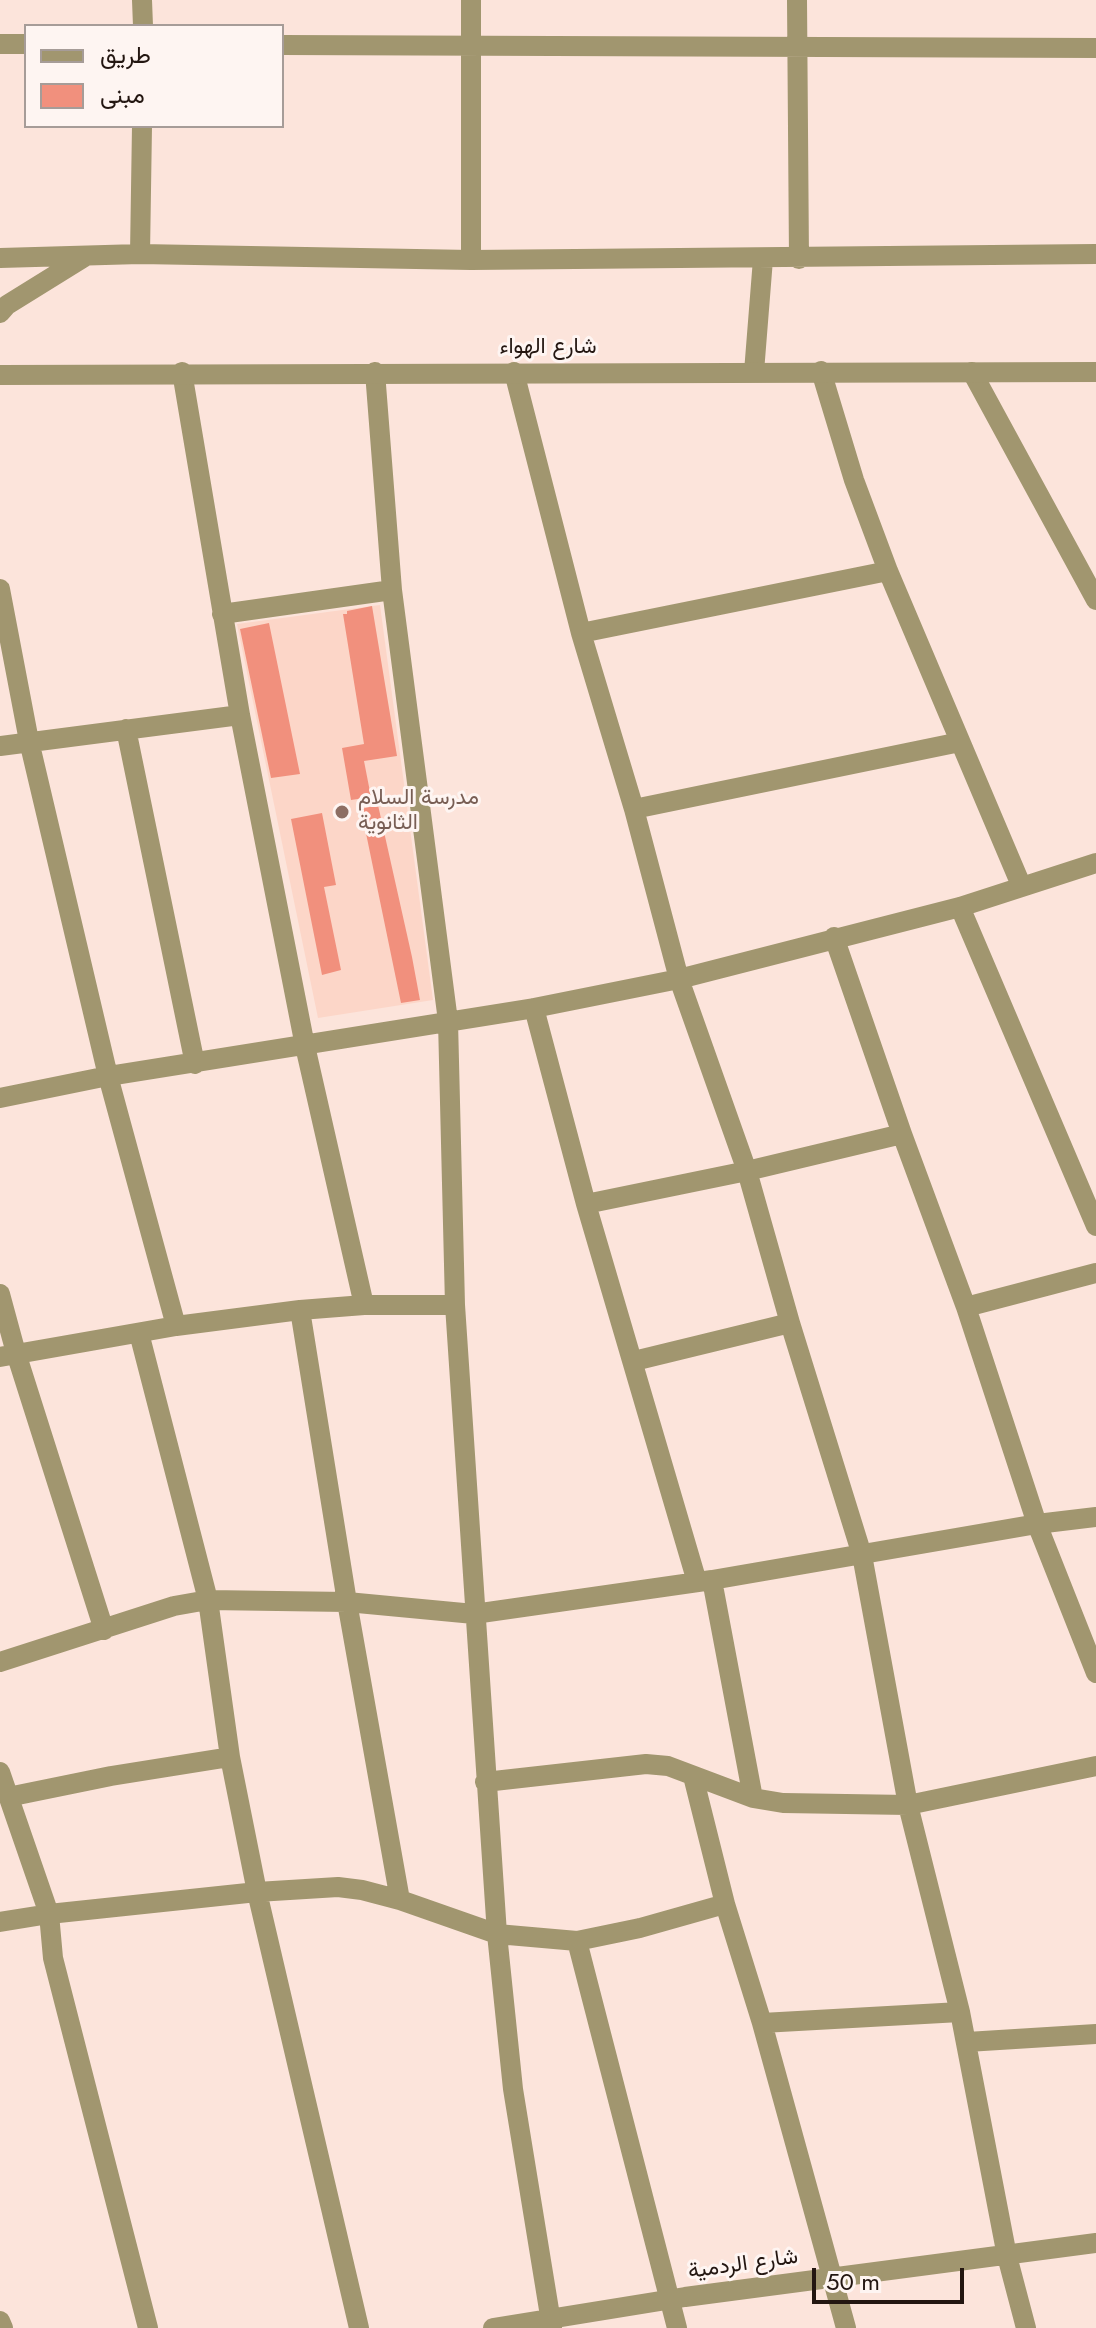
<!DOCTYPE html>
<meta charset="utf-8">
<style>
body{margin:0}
#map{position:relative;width:1096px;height:2328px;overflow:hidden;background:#fce4db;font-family:Jost,Vazirmatn,sans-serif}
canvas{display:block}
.legend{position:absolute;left:24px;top:24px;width:260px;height:104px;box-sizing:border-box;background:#fef5f2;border:2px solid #a69c98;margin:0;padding:10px 14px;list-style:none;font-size:24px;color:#231611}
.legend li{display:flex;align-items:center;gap:16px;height:40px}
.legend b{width:40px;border:2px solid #a69c98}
.scale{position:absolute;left:812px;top:2268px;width:152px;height:36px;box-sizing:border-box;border:4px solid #231611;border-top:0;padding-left:10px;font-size:24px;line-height:28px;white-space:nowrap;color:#231611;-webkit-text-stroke:6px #fef5f2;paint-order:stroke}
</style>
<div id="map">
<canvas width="1096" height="2328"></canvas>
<ul class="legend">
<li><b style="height:10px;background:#a1966f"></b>طريق</li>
<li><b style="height:22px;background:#f1907d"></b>مبنى</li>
</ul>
<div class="scale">50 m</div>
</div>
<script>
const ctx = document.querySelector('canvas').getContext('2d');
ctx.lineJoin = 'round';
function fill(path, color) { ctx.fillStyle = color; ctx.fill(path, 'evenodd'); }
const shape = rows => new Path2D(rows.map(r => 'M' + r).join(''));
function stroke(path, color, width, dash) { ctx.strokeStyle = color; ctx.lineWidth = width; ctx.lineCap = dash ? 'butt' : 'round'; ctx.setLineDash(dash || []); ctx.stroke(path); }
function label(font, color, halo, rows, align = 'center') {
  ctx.font = font + ' Jost,Vazirmatn,sans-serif'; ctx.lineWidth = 6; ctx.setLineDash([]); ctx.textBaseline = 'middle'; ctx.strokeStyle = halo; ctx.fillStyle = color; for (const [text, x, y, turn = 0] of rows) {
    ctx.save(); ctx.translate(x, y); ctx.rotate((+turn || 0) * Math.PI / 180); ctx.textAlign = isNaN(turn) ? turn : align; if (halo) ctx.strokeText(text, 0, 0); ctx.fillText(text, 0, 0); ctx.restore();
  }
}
fill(shape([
 [380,605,433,1000,318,1018,237,624]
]), '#fcd6c8');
fill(shape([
 [372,606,397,756,364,761,371,797,351,800,342,748,364,744,343,614,347,614,347,611],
 [269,623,300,774,271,778,240,629],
 [378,805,412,957,420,1000,401,1003,361,809],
 [322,813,336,885,324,887,341,970,322,975,291,819]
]), '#f1907d');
stroke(shape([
 [142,0,143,26],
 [471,0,471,260],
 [797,0,799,259],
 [0,44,26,44],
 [282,45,1096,48],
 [140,254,142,126],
 [0,258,140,254,471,260,1096,254],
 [0,313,7,305,86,256],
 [821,371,854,480,888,571,1021,885],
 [182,372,240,715,305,1046,364,1305],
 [375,372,392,590,448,1021,455,1305,497,1934,513,2089,552,2328],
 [514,372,581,633,634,809,679,979,747,1171,790,1323,862,1555,908,1805,960,2012,1007,2256,1026,2328],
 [754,372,763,259],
 [972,372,1096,600],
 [0,589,29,741,108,1076,176,1326],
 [222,614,392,590],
 [581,633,888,571],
 [126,729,195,1064],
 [0,746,240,715],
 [634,809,960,742],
 [960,907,1096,1226],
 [834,937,902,1134,966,1307,1037,1524,1096,1673],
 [534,1008,586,1204,697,1582],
 [0,1098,108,1076,534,1008,679,979,960,907,1096,863],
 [586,1204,747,1171,902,1134],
 [0,1294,16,1353,104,1630],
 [966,1307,1096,1273],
 [300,1310,347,1602,400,1900],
 [139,1333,208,1600,230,1757,257,1892,359,2328],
 [0,1357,176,1326,300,1310,364,1305,455,1305],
 [634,1361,790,1323],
 [712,1580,753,1798],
 [0,1662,174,1606,208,1600,347,1602,474,1614,712,1580,1037,1524,1096,1517],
 [0,1772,49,1914,53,1958,148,2328],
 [693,1776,725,1904,762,2023,846,2328],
 [485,1782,646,1764,668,1766,753,1798,783,1803,908,1805,1096,1766],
 [8,1797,111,1776,230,1757],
 [0,1922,49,1914,257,1892,338,1887,362,1890,400,1900,497,1934,577,1941,640,1928,725,1904],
 [577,1941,677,2328],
 [762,2023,960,2012],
 [967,2042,1096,2034],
 [0,2321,3,2328],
 [493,2328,685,2297,1096,2243]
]), '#a1966f', 20);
stroke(shape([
 [0,375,1096,372]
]), '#a1966f', 20);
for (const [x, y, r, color] of [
 [342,812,8,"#8d6e63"]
]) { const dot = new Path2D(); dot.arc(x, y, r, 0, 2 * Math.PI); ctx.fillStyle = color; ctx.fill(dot); stroke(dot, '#fef5f2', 3); }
label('22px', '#231611', '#fef5f2', [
 ["شارع الهواء",548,348],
 ["شارع الردمية",743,2265,-8]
]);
label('22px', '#785e54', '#fef5f2', [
 ["مدرسة السلام",358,799],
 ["الثانوية",358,824]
], 'left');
</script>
